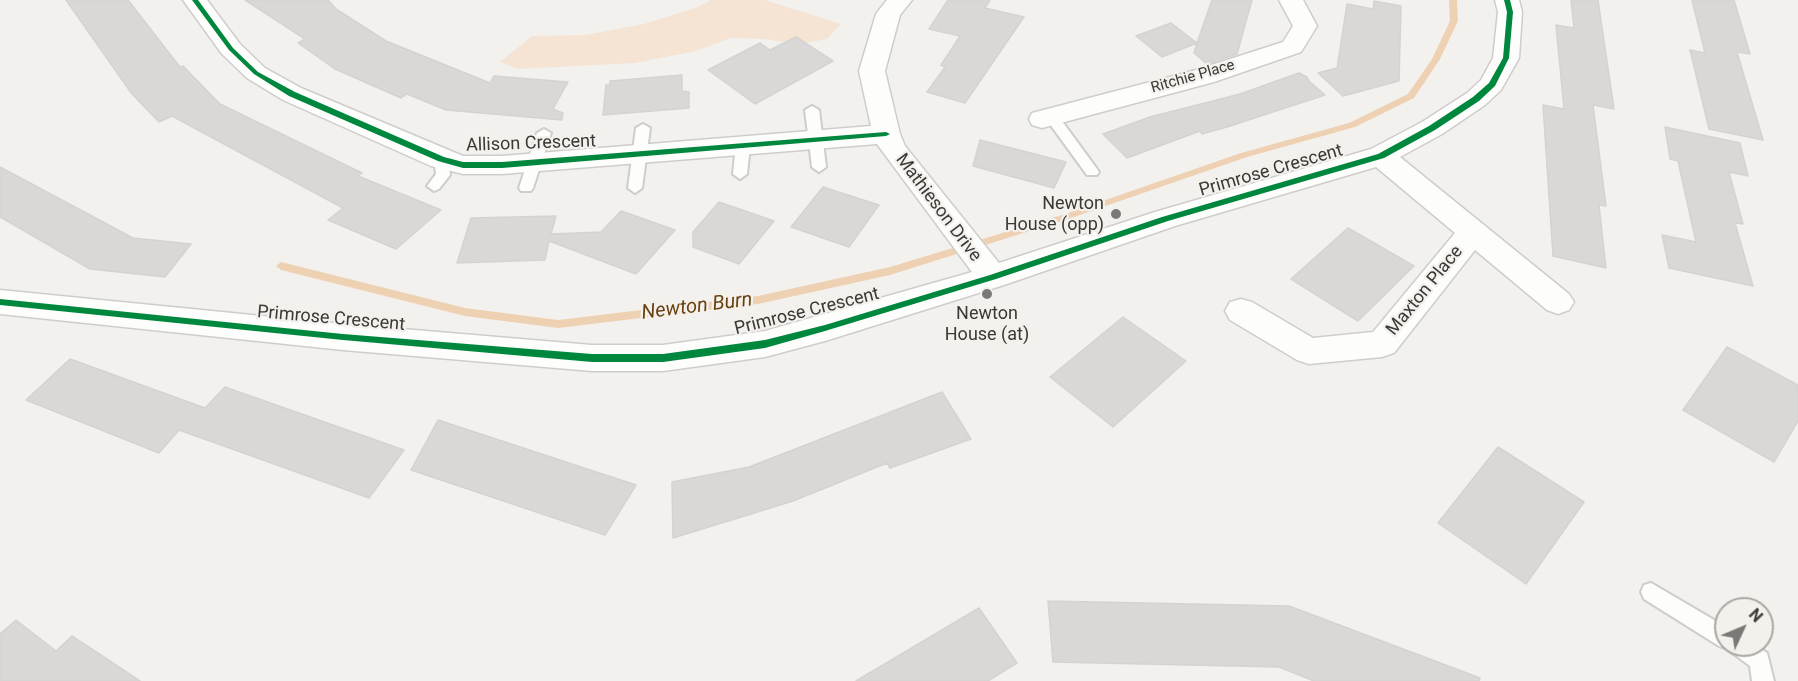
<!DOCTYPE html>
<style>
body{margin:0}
#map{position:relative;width:1798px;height:681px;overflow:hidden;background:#f3f1ee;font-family:Roboto,sans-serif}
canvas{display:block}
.north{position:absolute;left:1714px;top:597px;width:60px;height:60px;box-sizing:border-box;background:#f4f1ed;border:2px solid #aaa7a4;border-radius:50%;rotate:46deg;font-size:16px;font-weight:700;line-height:24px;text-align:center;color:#3a3937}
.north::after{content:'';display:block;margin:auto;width:21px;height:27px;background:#7b7977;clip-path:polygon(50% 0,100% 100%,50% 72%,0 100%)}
</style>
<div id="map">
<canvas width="1798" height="681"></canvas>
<div class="north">N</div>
</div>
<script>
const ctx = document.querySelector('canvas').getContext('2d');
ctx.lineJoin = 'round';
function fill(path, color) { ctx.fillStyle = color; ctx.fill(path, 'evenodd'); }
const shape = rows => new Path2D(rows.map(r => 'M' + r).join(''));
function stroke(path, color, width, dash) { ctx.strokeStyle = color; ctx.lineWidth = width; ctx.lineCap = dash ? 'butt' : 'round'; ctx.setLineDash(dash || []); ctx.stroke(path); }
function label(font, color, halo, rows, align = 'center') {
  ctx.font = font + ' Roboto,sans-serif'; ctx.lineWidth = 4.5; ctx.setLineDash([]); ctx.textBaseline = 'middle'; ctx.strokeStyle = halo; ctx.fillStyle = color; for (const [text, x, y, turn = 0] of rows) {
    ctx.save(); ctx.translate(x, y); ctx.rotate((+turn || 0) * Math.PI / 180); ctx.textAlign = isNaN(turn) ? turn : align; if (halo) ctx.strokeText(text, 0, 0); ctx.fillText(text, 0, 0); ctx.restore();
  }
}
fill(shape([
 [711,0,765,0,841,24,827,39,800,44,762,39,731,38,696,51,635,63,518,69,500,62,532,36,585,35,644,24,698,7]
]), '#f5e4d4');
fill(shape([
 [1449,0,1457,0,1458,21,1440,59,1414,98,1355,127,1247,157,1071,218,890,275,758,304,558,328,465,316,281,270,276,266,281,262,465,308,558,320,758,296,890,267,1065,214,1241,153,1349,123,1408,94,1432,59,1450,21,1449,0]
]), '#eed1b2');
const building = shape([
 [66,0,128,0,180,67,183,66,220,104,362,173,358,176,441,210,396,249,328,220,343,208,172,116,159,122,132,94,66,0],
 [245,0,328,0,336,9,386,41,490,83,494,76,568,82,553,109,563,113,562,120,446,110,407,94,401,98,335,69,298,43,305,39,245,0],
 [948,0,990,0,985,8,1024,17,965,103,927,92,945,67,941,65,960,36,929,29,948,0],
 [1212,0,1252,0,1237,54,1207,64,1194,53,1197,43,1162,57,1136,36,1171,23,1197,43,1212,0],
 [1571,0,1598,0,1614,109,1593,105,1606,206,1599,205,1606,268,1553,256,1543,105,1564,109,1556,25,1574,28,1571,0],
 [1692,0,1734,0,1750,54,1737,52,1763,140,1709,129,1690,50,1705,53,1692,0],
 [1374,1,1401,6,1399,81,1343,96,1318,73,1337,68,1347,4,1373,9,1374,1],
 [796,37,833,61,755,104,708,70,760,43,770,50,796,37],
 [1299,73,1307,77,1309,81,1325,95,1227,127,1202,134,1200,131,1127,158,1103,134,1150,117,1240,94,1299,73],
 [682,75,682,91,689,92,689,108,603,115,606,85,610,85,610,81,682,75],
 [1665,127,1740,143,1748,176,1729,172,1743,224,1735,223,1753,286,1669,268,1662,235,1696,242,1678,161,1670,159,1665,127],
 [980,140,1066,162,1054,188,973,166,980,140],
 [0,167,133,238,191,244,165,277,90,269,0,217,0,167],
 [823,187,879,205,849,247,791,227,823,187],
 [719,202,774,221,739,264,693,247,693,232,719,202],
 [621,211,675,230,636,274,549,241,545,260,457,263,471,218,556,216,551,234,601,232,621,211],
 [1348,228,1414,266,1358,321,1291,279,1348,228],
 [1123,317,1186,361,1113,427,1050,377,1123,317],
 [1727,347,1798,385,1798,421,1774,462,1683,410,1727,347],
 [70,359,205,408,225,387,404,450,369,498,179,430,159,453,26,400,70,359],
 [942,392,971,439,890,468,887,463,793,501,673,538,672,482,749,467,942,392],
 [438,420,636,485,605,535,411,470,438,420],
 [1498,447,1584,502,1526,584,1438,523,1498,447],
 [1048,601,1289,606,1480,678,1479,681,1314,681,1279,667,1053,662,1048,601],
 [979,608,1017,663,988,681,856,681,979,608],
 [16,620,56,651,72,636,140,681,0,681,0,634,16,620]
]);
fill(building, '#dad8d6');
stroke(building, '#d4d3d0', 1.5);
const service = shape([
 [812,106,819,110,826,167,819,172,812,167,805,110,812,106],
 [1051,112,1056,113,1097,169,1099,172,1097,175,1087,175,1044,116,1051,112],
 [643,124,650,128,642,188,635,193,628,188,636,128,643,124],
 [544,129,551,133,533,188,531,191,521,191,519,188,537,133,544,129],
 [743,141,750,146,747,174,740,179,733,174,736,146,743,141],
 [441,154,448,159,450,175,439,189,434,191,427,186,436,174,434,159,441,154],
 [1651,583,1726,627,1726,645,1755,645,1767,653,1774,681,1752,681,1750,666,1727,649,1719,646,1644,599,1641,592,1644,585,1651,583]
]);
const minor = shape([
 [183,0,207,0,240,44,265,68,301,88,463,156,502,156,871,126,859,71,876,14,887,0,912,0,900,15,885,71,900,134,905,146,999,263,1155,212,1371,149,1422,122,1467,93,1481,80,1493,58,1498,12,1495,0,1519,0,1522,12,1519,58,1501,90,1485,105,1442,134,1400,157,1569,294,1574,302,1569,310,1558,314,1547,310,1475,250,1394,353,1382,357,1309,364,1297,360,1230,320,1225,311,1230,302,1241,299,1252,302,1313,338,1373,332,1455,233,1376,167,1175,226,1004,285,825,341,765,357,663,371,592,371,343,350,0,314,0,290,343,324,592,345,663,345,765,331,972,272,877,144,502,174,463,174,431,166,283,100,247,78,222,54,183,0],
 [1279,0,1303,0,1317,26,1301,52,1214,82,1042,128,1032,125,1029,119,1032,113,1196,70,1283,42,1293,26,1279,0]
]);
stroke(service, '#cfcdcb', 4);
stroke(minor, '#cfcdcb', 3);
fill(service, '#fdfdfc');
fill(minor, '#fdfdfc');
fill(shape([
 [192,0,198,0,233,48,258,72,295,92,444,157,463,162,502,162,886,132,890,134,886,136,502,168,463,168,438,161,289,96,254,74,229,50,192,0],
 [1504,0,1510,0,1513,12,1509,58,1495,86,1479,101,1435,130,1384,158,1168,221,996,279,825,331,765,348,663,362,592,362,343,340,0,305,0,299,343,334,592,354,663,354,765,340,825,325,990,275,1162,217,1378,154,1429,126,1473,97,1489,83,1503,58,1507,12,1504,0]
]), '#00873e');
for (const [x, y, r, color] of [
 [1116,214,6,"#7b7977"],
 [987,294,6,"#7b7977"]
]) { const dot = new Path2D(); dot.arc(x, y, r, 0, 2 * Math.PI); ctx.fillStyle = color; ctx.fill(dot); stroke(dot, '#f4f1ed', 2); }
label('15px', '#3a3937', '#f4f1ed', [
 ["Ritchie Place",1193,77,-16]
]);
label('18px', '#3a3937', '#f4f1ed', [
 ["Allison Crescent",531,144,-2],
 ["Primrose Crescent",1271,171,-16],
 ["Mathieson Drive",938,208,53],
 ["Maxton Place",1425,291,-51],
 ["Primrose Crescent",807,312,-14],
 ["Primrose Crescent",331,319,5]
]);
label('18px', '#3a3937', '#f4f1ed', [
 ["Newton",1104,204],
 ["House (opp)",1104,225],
 ["Newton",987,314,"center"],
 ["House (at)",987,335,"center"]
], 'right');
label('italic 20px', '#694110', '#f4f1ed', [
 ["Newton Burn",697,307,-7]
]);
</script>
